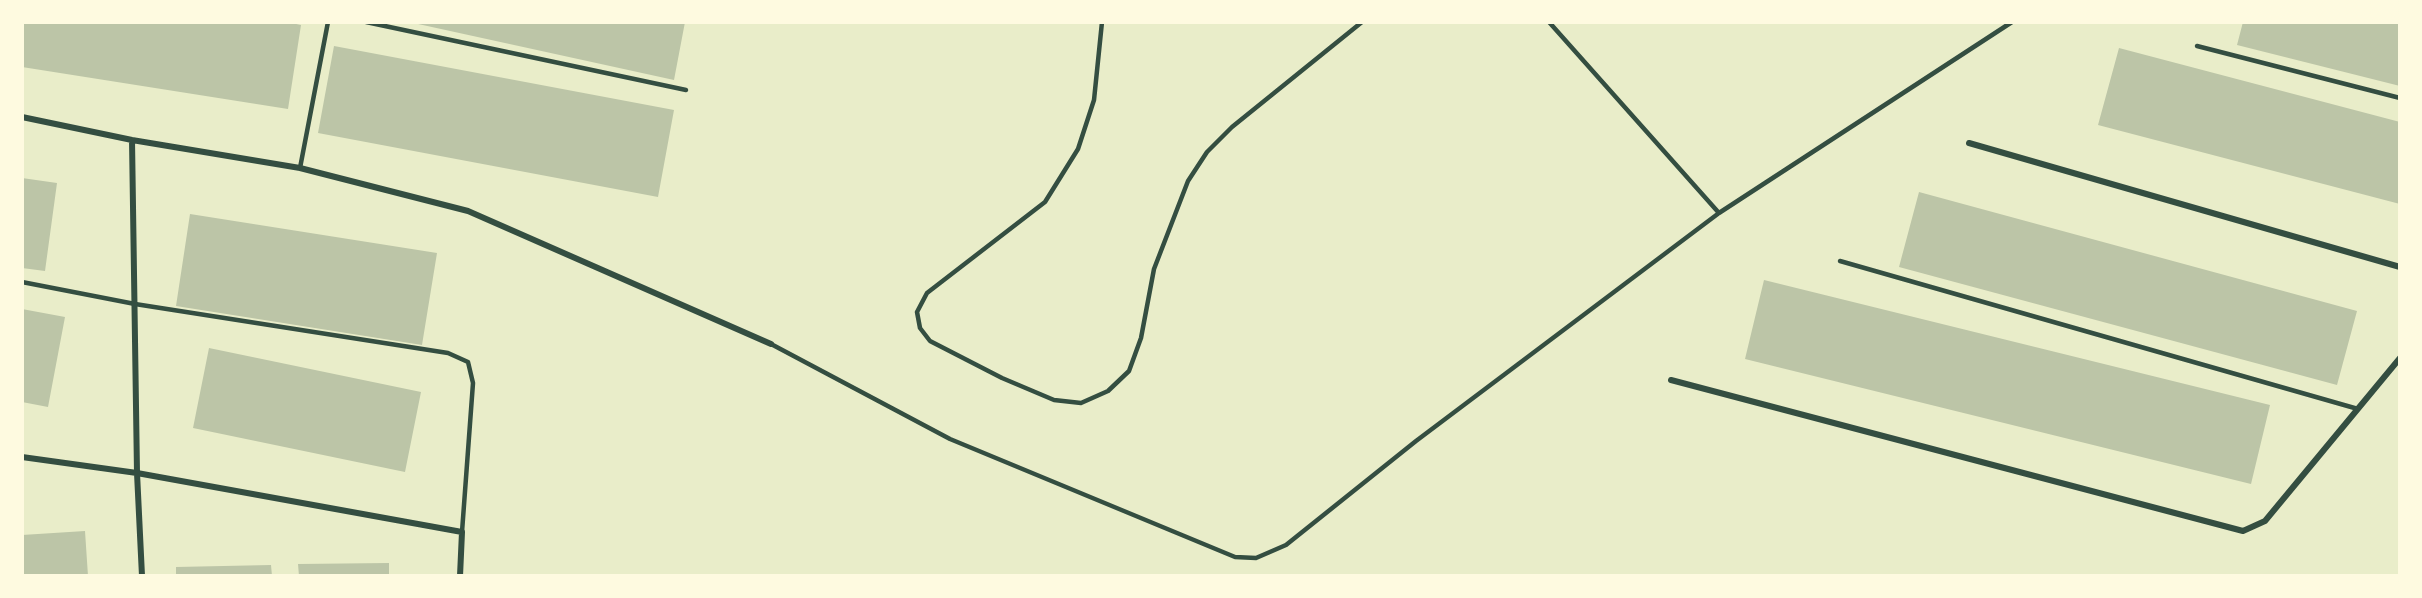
<!DOCTYPE html>
<style>
body{margin:0}
#map{position:relative;width:2422px;height:598px;overflow:hidden;background:#e9edc9;font-family:Roboto,sans-serif}
canvas{display:block}
.frame{position:absolute;inset:0;border:24px solid #fefae0;pointer-events:none}
</style>
<div id="map">
<canvas width="2422" height="598"></canvas>
<div class="frame"></div>
</div>
<script>
const ctx = document.querySelector('canvas').getContext('2d');
ctx.lineJoin = 'round';
function fill(path, color) { ctx.fillStyle = color; ctx.fill(path, 'evenodd'); }
const shape = rows => new Path2D(rows.map(r => 'M' + r).join(''));
function stroke(path, color, width, dash) { ctx.strokeStyle = color; ctx.lineWidth = width; ctx.lineCap = dash ? 'butt' : 'round'; ctx.setLineDash(dash || []); ctx.stroke(path); }
fill(shape([
 [22,22,287,22,301,25,288,109,22,67],
 [409,22,685,22,674,80],
 [2243,22,2400,22,2400,86,2237,45],
 [334,46,674,110,658,197,318,133],
 [2119,48,2400,122,2400,204,2098,125],
 [22,178,57,183,45,271,22,268],
 [1919,192,2357,311,2337,385,1899,267],
 [190,214,437,253,422,345,176,306],
 [1764,280,2270,405,2251,484,1745,359],
 [22,309,65,317,48,407,22,402],
 [209,348,421,392,405,472,193,428],
 [85,531,88,576,22,576,22,535],
 [389,563,389,576,299,576,298,564],
 [271,565,272,576,176,576,176,567]
]), '#bcc5a7');
stroke(shape([
 [366,22,686,90],
 [1102,22,1094,100,1078,149,1045,202,927,293,917,312,920,328,930,341,1002,378,1054,400,1081,403,1108,391,1129,371,1141,338,1154,269,1188,181,1207,152,1232,127,1362,22],
 [1549,22,1719,213],
 [2197,46,2400,98],
 [300,168,328,22],
 [1840,261,2358,409],
 [22,282,135,304,448,353,468,362,473,383,462,532],
 [771,344,950,439,1235,557,1256,558,1286,545,1416,441,1719,213,2012,22]
]), '#344e41', 4.5);
stroke(shape([
 [22,117,132,140,300,168,468,211,771,344],
 [132,140,137,473,142,576],
 [1969,143,2400,267],
 [1671,380,2243,531,2265,521,2400,358],
 [22,457,137,473,462,532,460,576]
]), '#344e41', 6);
</script>
